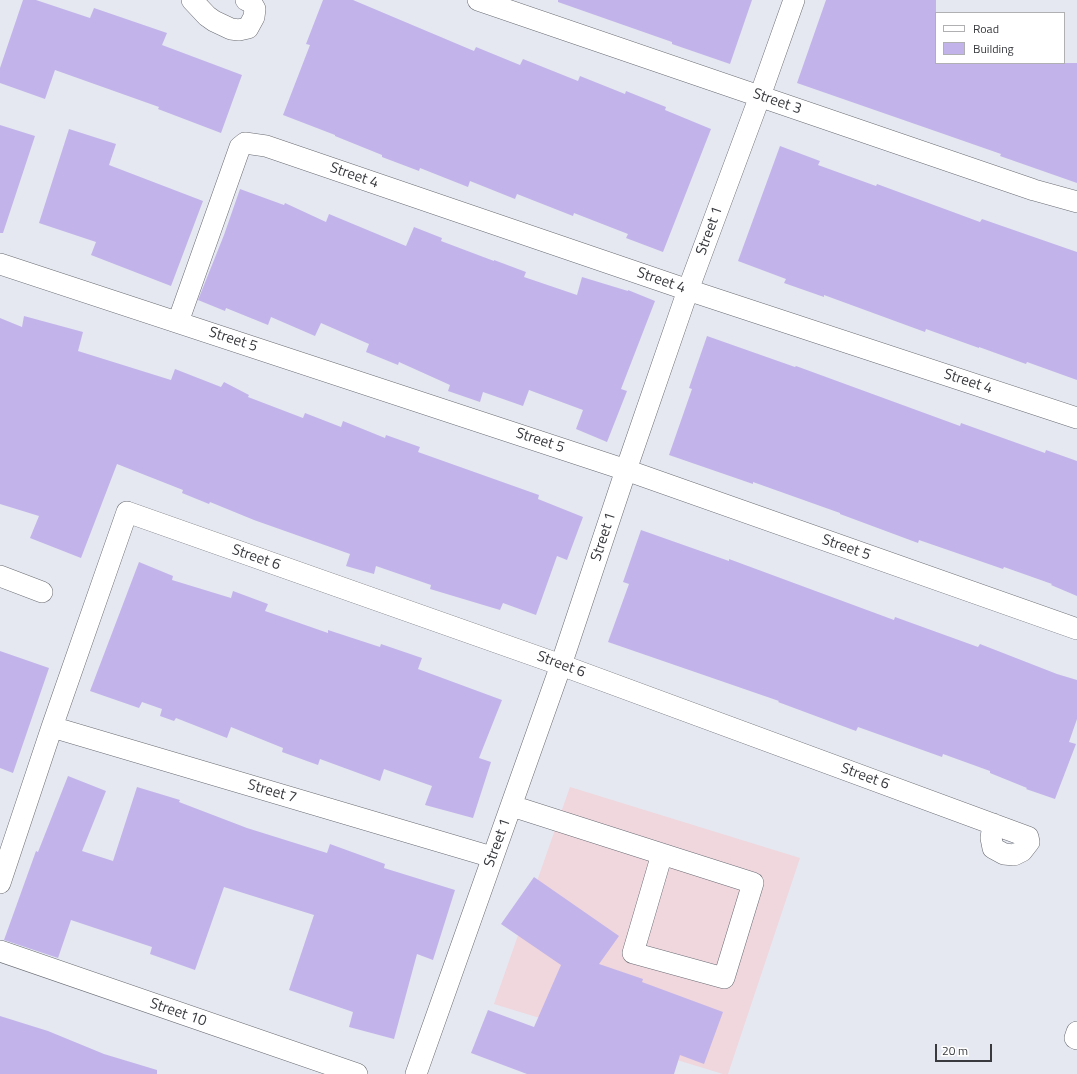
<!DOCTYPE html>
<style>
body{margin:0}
#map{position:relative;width:1077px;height:1074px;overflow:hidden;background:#e5e8f0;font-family:"Titillium Web",sans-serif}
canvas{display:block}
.legend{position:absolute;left:935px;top:12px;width:130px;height:52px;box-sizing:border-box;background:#fff;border:1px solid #b0b0b2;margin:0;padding:5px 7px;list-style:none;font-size:12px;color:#393a3e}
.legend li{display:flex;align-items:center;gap:8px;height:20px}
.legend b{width:20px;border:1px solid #b0b0b2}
.scale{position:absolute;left:935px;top:1044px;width:57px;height:18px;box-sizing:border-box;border:2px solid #393a3e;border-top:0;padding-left:5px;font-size:12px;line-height:14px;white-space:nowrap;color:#393a3e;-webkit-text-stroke:3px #fff;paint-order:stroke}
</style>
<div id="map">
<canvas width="1077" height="1074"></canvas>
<ul class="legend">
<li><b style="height:5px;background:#fff"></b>Road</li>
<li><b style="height:11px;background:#c2b4ea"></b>Building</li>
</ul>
<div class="scale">20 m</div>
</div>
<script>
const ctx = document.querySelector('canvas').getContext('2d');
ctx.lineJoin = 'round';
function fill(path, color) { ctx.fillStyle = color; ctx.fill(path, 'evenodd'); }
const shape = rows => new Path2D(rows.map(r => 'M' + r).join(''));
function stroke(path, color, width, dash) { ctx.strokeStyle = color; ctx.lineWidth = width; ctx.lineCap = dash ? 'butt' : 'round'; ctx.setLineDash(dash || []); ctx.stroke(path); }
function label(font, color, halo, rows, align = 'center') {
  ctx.font = font + ' "Titillium Web",sans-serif'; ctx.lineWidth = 3.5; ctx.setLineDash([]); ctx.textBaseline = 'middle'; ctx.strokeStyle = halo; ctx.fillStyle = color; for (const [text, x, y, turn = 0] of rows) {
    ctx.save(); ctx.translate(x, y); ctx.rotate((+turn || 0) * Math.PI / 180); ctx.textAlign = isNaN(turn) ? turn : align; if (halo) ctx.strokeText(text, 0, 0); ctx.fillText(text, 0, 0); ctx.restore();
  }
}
fill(shape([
 [570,787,800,858,728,1074,723,1074,494,1004]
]), '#f0d6dd');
fill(shape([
 [23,0,36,0,90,18,94,8,167,33,162,45,242,75,221,133,158,109,159,107,55,70,45,99,0,83,0,68],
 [323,0,353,0,474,51,476,47,520,65,523,59,578,81,580,76,625,94,626,91,666,107,665,110,711,129,663,252,626,238,628,234,574,213,573,216,517,194,515,199,470,181,468,187,420,168,419,171,382,157,382,155,335,136,335,135,283,115,310,45,306,44],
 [558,0,752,0,730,64,672,44,672,42,558,2],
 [826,0,936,0,936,63,1077,63,1077,183,1000,156,1001,154,938,132,797,83],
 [0,125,35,136,3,233,0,233],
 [69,129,116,144,109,165,203,201,171,286,91,255,96,242,39,223],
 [780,146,820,161,818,165,876,186,877,184,980,222,982,219,1077,252,1077,380,1027,362,1026,364,979,347,979,348,926,329,925,332,824,295,824,297,784,283,786,279,738,261],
 [240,189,284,205,285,203,326,222,329,214,406,246,414,227,442,238,441,241,494,261,494,260,526,272,524,277,577,295,582,277,628,291,628,290,655,301,621,389,627,391,607,442,576,429,583,410,529,390,523,406,483,392,480,402,448,391,450,385,399,362,398,365,366,352,369,344,321,323,315,336,271,317,268,325,226,308,225,311,198,300,224,235],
 [24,316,83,332,78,351,171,380,175,369,221,387,224,382,249,395,248,397,303,418,305,413,341,427,343,421,385,438,386,435,420,447,418,452,539,495,538,499,583,517,567,560,557,556,536,615,503,603,500,610,430,589,431,585,376,566,374,574,346,566,350,554,254,520,210,502,209,504,182,493,183,490,117,464,81,558,30,538,39,516,0,504,0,318,22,327],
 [707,336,795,367,796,366,960,426,961,423,1045,453,1046,450,1077,461,1077,596,1051,585,1052,584,1004,567,1003,569,919,540,918,543,840,514,840,513,753,482,753,484,669,455,692,389,689,388],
 [641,530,729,561,729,559,894,620,895,617,978,647,980,644,1057,674,1077,680,1077,719,1069,742,1076,744,1055,799,1026,789,1027,788,990,773,990,771,943,754,942,757,858,727,856,731,778,702,779,701,608,642,629,584,623,582],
 [139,562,173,576,172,580,231,598,233,591,268,604,265,611,328,633,328,630,380,647,381,644,422,658,418,669,502,700,479,758,491,762,473,818,425,805,432,786,384,769,380,781,320,759,318,765,282,752,283,748,231,727,227,738,176,718,174,721,160,716,162,709,142,702,139,708,90,691],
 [0,651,49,668,13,773,0,768],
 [68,776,106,791,82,851,113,861,137,787,180,800,179,802,247,828,327,853,330,844,385,864,384,868,455,890,433,960,417,954,394,1039,349,1027,353,1012,289,990,314,915,224,887,195,970,150,954,152,947,71,920,58,958,4,940,36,851,38,852],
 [534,877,619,936,599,964,643,979,642,982,723,1012,704,1064,680,1055,674,1074,527,1074,471,1053,488,1010,534,1027,561,965,501,924],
 [0,1016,48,1031,104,1054,157,1070,157,1074,0,1074]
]), '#c2b4ea');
const minor = shape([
 [192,0,207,16,214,21,231,29,239,30,248,28,254,17,255,9,251,2,246,0],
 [478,0,1034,190,1077,202],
 [0,264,626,470,1077,629],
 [178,322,240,147,245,143,266,146,688,290,1077,418],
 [0,576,42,592],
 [52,727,492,857],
 [512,806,662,854],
 [662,854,753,883,724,978,633,953,662,854],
 [0,883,52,727,127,512,561,665,1028,837,1029,842,1022,851,1014,855,1004,854,993,848,991,838,993,824],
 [0,951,357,1074],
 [1077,1032,1075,1038,1077,1039],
 [416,1074,561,665,626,470,688,290,760,96,794,0]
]);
stroke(minor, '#6a6c73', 22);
stroke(minor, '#fff', 21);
label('15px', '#393a3e', '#fff', [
 ["Street 3",777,102,19],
 ["Street 4",354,176,19],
 ["Street 1",710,231,-70],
 ["Street 4",661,281,19],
 ["Street 5",233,340,18],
 ["Street 4",968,382,18],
 ["Street 5",540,441,18],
 ["Street 1",604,537,-72],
 ["Street 5",846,548,19],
 ["Street 6",256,558,19],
 ["Street 6",561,665,20],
 ["Street 6",865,777,20],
 ["Street 7",272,792,16],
 ["Street 1",498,843,-70],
 ["Street 10",178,1013,19]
]);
</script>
